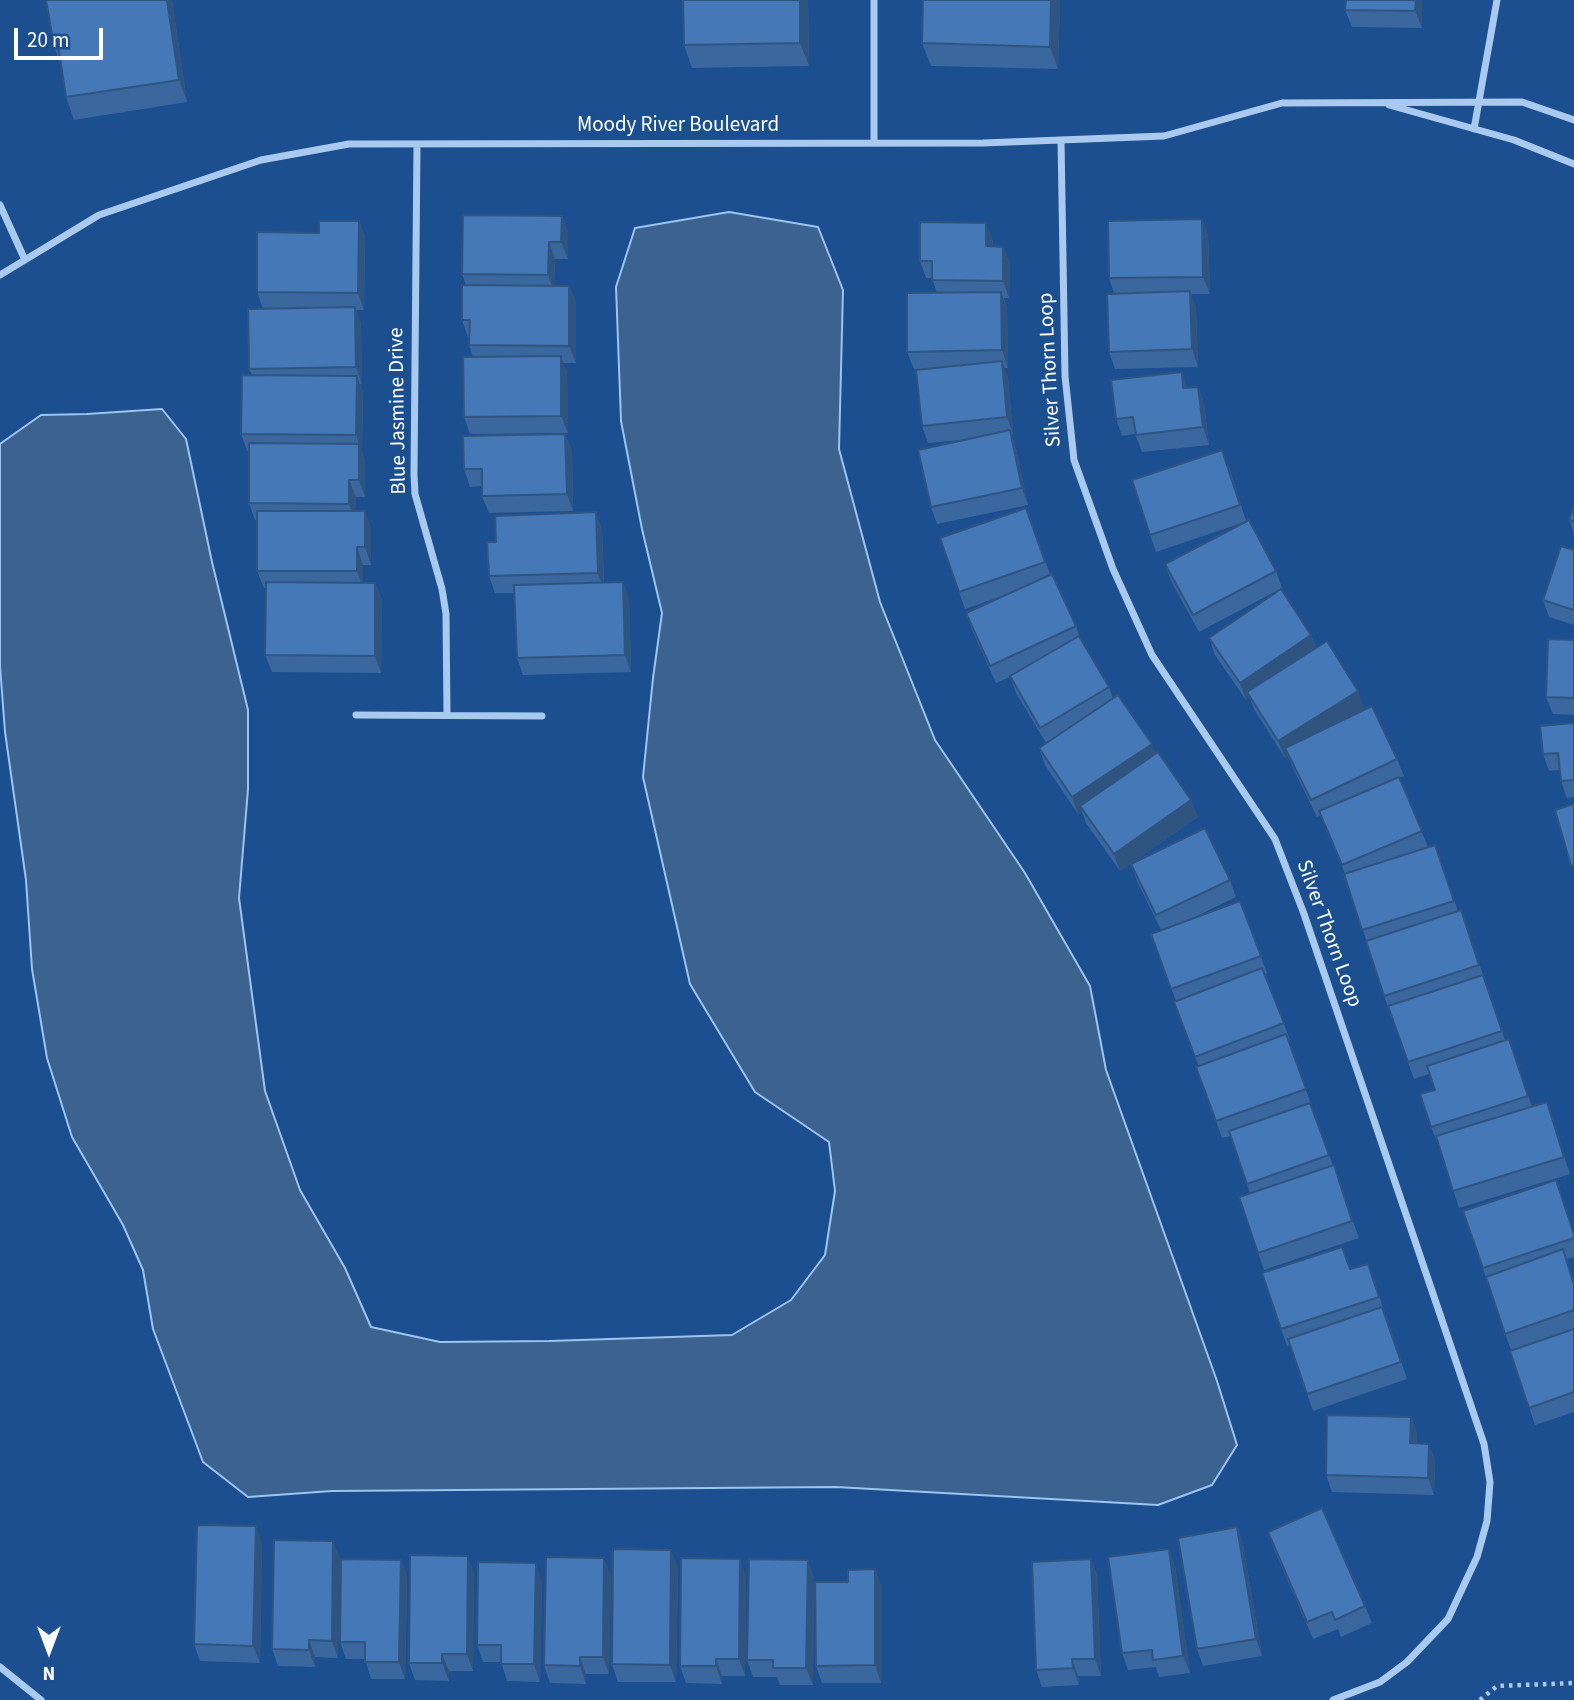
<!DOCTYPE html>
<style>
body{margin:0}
#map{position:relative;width:1574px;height:1700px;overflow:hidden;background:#1b4f8f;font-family:"Source Sans 3",sans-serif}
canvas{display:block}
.north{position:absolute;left:14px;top:1616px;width:70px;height:70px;-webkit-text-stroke:5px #1b4f8f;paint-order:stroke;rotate:180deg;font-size:19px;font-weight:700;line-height:28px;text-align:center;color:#fff}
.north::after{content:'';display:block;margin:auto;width:24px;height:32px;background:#fff;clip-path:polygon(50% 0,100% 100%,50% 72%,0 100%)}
.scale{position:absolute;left:14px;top:28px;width:89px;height:32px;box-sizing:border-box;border:4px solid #fff;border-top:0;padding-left:9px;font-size:21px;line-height:24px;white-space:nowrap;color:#fff;-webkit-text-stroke:5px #1b4f8f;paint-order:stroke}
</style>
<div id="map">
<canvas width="1574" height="1700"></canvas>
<div class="north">N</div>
<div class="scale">20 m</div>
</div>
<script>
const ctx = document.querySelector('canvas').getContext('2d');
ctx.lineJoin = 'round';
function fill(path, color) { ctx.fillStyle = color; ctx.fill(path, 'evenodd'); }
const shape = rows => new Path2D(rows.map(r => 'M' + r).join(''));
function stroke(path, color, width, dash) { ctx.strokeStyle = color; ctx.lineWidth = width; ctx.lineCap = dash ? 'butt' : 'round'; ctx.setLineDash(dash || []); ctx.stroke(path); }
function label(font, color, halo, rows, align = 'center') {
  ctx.font = font + ' "Source Sans 3",sans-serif'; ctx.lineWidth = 7; ctx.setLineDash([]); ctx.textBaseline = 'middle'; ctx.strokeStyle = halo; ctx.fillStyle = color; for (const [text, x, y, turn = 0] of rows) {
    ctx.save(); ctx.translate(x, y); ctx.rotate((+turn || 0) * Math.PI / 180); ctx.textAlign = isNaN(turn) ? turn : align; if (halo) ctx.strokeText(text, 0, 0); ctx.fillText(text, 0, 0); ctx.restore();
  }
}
const water = shape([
 [729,212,818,227,843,290,839,449,880,602,935,740,1025,873,1090,986,1106,1070,1217,1381,1237,1445,1212,1485,1158,1505,836,1487,332,1491,248,1497,203,1462,153,1329,143,1270,123,1225,72,1137,47,1058,32,969,26,880,5,732,0,666,0,444,41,415,87,414,162,409,186,439,212,562,248,710,248,789,239,898,265,1091,300,1190,345,1268,371,1327,440,1342,549,1341,732,1335,791,1300,825,1255,835,1191,829,1142,755,1092,690,984,643,777,653,678,662,613,642,529,621,421,616,287,635,228,729,212]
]);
fill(water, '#3c6290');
stroke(water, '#9cc4f0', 2);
stroke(shape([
 [1480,1700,1497,1686,1574,1683]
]), '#a9c9ee', 4.5, [3.5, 5]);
stroke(shape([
 [1389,105,1514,140,1574,164],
 [1474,129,1497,0],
 [1061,140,1065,376,1074,460,1113,569,1152,655,1275,839,1304,914,1484,1444,1490,1482,1487,1521,1477,1557,1448,1619,1407,1662,1380,1682,1333,1700],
 [874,143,874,0],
 [417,144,414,474,415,494,442,589,446,614,447,715],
 [0,205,25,260],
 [0,275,99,215,261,160,349,144,983,143,1164,136,1282,103,1522,102,1574,120],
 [356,715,542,716],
 [0,1667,41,1700]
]), '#a9c9ee', 7);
fill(shape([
 [172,0,187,102,74,120,66,97,61,66,54,46],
 [808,0,809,66,692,68,684,45],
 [1060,0,1058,69,931,66,922,43],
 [1422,0,1422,28,1352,27,1345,10],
 [562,216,568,233,568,259,555,259,554,286,569,286,576,303,576,363,563,363,567,373,568,433,470,434,464,417,473,357,469,345,469,337,468,337,462,320,466,285,462,274],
 [1202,219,1208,236,1210,294,1191,294,1196,308,1198,367,1115,369,1109,352,1114,293,1109,278],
 [359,221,365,238,364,310,356,310,361,324,362,384,360,384,363,393,362,452,365,461,365,497,356,497,355,511,371,528,371,565,363,565,363,582,375,583,382,600,381,673,272,672,265,655,266,588,264,588,257,571,257,520,255,520,249,503,249,451,247,451,241,434,252,375,249,369,263,309,257,292,319,233],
 [993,240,993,246,1003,247,1010,264,1009,298,1004,298,1007,309,1008,368,1004,368,1008,378,1013,434,1011,434,1016,448,1028,505,937,524,931,507,971,439,928,443,922,426,931,369,914,369,907,352,937,293,932,278,926,278,920,261],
 [1182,372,1187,388,1198,387,1204,404,1209,445,1142,452,1135,434,1122,436,1116,419],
 [565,434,572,451,573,511,489,513,482,496,482,486,470,487,464,469],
 [1229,467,1246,521,1276,571,1282,588,1199,632,1171,581,1165,564,1242,523,1156,552,1150,535],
 [1574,507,1574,534,1569,519],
 [1026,508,1050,574,1076,626,1080,638,1109,687,1113,698,1152,744,1155,754,1198,817,1120,871,1086,823,1082,812,1078,814,1045,765,1039,748,1046,743,1016,693,1010,677,996,683,972,630,966,613,1005,595,965,609,940,538],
 [602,529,604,582,623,582,629,599,631,672,523,675,517,658,515,593,495,593,489,576],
 [1574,550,1574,625,1549,617,1543,600],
 [1311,635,1316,648,1364,708,1349,717,1397,759,1404,776,1399,778,1428,847,1435,845,1458,911,1461,910,1505,1040,1509,1039,1532,1107,1553,1119,1570,1174,1459,1208,1438,1144,1431,1127,1435,1090,1429,1074,1414,1079,1384,996,1345,874,1321,815,1317,817,1292,766,1288,756,1285,758,1254,709,1250,698,1246,700,1215,655,1209,638],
 [1574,640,1574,715,1553,714,1546,697],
 [1574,723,1574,797,1567,798,1561,781,1560,770,1549,771,1543,754],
 [1131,864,1230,880,1236,897,1189,920,1240,901,1267,973,1265,974,1290,1040,1288,1040,1359,1238,1264,1270,1258,1253,1250,1193,1230,1136,1222,1138,1196,1067,1199,1067,1174,1002,1176,1001,1151,934,1161,930,1137,881],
 [1463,1211,1574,1232,1574,1257,1567,1259,1574,1282,1574,1412,1535,1425,1510,1351,1511,1350],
 [1350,1269,1374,1281,1407,1379,1313,1411,1290,1345,1287,1346,1281,1329],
 [1411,1417,1417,1434,1417,1443,1429,1444,1435,1461,1434,1495,1332,1492,1326,1475],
 [1237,1527,1243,1544,1262,1656,1203,1666,1197,1649],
 [1268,1532,1365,1606,1372,1623,1341,1637,1338,1629,1313,1639,1274,1549],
 [262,1543,260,1663,200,1661,194,1644],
 [340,1558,338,1658,315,1657,315,1667,278,1666,272,1649],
 [1091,1559,1097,1576,1101,1676,1078,1676,1079,1685,1042,1687,1036,1670],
 [401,1560,407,1577,405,1679,371,1679,365,1659,346,1659,340,1642],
 [1175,1566,1190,1673,1159,1677,1156,1667,1128,1670,1122,1653],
 [678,1567,676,1682,618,1682,612,1664],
 [875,1569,881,1586,881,1683,822,1683,816,1666,848,1582],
 [474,1573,473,1671,449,1671,449,1681,415,1680,409,1663],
 [611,1575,609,1674,586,1674,586,1684,550,1683,544,1665],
 [746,1576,745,1676,722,1676,722,1684,686,1683,680,1666],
 [814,1577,813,1685,780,1685,777,1677,753,1677,747,1660],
 [542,1580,540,1682,507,1681,501,1662,483,1662,477,1645]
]), '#3a679d');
fill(shape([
 [167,0,172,0,187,102,179,80],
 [800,0,808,0,809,66,800,43],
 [1051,0,1060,0,1058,69,1050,47],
 [1416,0,1422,0,1422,28,1415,11],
 [562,216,568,233,568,259,561,242],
 [1202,219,1208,236,1210,294,1203,277],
 [359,221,365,238,364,310,358,293],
 [986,223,993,240,992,263,986,246],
 [549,242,555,259,554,292,548,275],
 [1003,247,1010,264,1009,298,1003,281],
 [569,286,576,303,576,363,569,346],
 [1190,291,1196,308,1198,367,1192,349],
 [1001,292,1007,309,1008,368,1002,350],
 [355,307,361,324,362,384,356,367],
 [561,356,567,373,568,433,561,416],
 [1002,361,1008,378,1013,434,1007,417],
 [1182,372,1188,389,1183,388],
 [357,376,363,393,362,452,365,461,365,497,359,480,359,444,356,435],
 [1198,387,1204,404,1209,445,1203,427],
 [1010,430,1016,448,1028,505,1022,488],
 [565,434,572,451,573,511,567,494],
 [349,480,356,497,355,521,349,504],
 [365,511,371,528,371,565,365,547],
 [596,512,602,529,604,590,598,573],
 [357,547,363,565,363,588,357,571],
 [623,582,629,599,631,672,625,655],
 [375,583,382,600,381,673,375,656],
 [1311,635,1317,652,1247,692,1250,698,1246,700,1240,683],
 [1358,691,1364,708,1289,755,1285,748,1288,756,1285,758,1278,741],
 [1152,744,1158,761,1080,806,1082,812,1078,814,1072,797],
 [1191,800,1198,817,1120,871,1114,854],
 [1547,1102,1553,1119,1570,1174,1564,1157],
 [1411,1417,1417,1434,1416,1460,1410,1443],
 [1429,1444,1435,1461,1434,1495,1428,1478],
 [256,1526,262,1543,260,1663,253,1646],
 [1237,1527,1243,1544,1262,1656,1256,1639],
 [333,1541,340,1558,338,1658,332,1641],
 [1169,1549,1175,1566,1190,1673,1183,1656],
 [671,1550,678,1567,676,1682,670,1665],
 [468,1556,474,1573,473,1671,467,1654],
 [604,1558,611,1575,609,1674,603,1657],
 [740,1559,746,1576,745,1676,739,1659],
 [1091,1559,1097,1576,1101,1676,1095,1659],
 [401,1560,407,1577,405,1679,399,1662],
 [808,1560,814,1577,813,1685,806,1668],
 [536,1563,542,1580,540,1682,534,1664],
 [875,1569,881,1586,881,1683,875,1665],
 [309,1640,315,1657,315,1667,309,1650],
 [442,1654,449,1671,449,1681,442,1663],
 [580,1657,586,1674,586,1684,580,1666],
 [716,1659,722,1676,722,1684,716,1666],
 [1072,1659,1078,1676,1079,1685,1073,1668]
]), '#305480');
const building = shape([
 [46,0,167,0,179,80,66,97,58,45,54,46,46,0],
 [683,0,800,0,800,43,684,45,683,0],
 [923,0,1051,0,1050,47,922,43,923,0],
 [1346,0,1416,0,1415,11,1345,10,1346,0],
 [463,215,562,216,561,242,549,242,548,275,462,274,463,215],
 [1202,219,1203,277,1109,278,1108,221,1202,219],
 [319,221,359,221,358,293,257,292,257,232,319,233,319,221],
 [920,222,986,223,986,246,1003,247,1003,281,932,280,932,261,920,261,920,222],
 [462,285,569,286,569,346,469,345,470,320,462,320,462,285],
 [1190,291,1192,349,1109,352,1107,294,1190,291],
 [1001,292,1002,350,907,352,907,293,1001,292],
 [355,307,356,367,249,369,248,309,355,307],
 [561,356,561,416,464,417,463,357,561,356],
 [1002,361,1007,417,922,426,916,370,1002,361],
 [1182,372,1183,388,1198,387,1203,427,1136,435,1133,417,1116,419,1111,380,1182,372],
 [242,375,357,376,356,435,241,434,242,375],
 [1010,430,1022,488,931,507,918,450,1010,430],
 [565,434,567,494,482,496,482,469,464,469,463,436,565,434],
 [249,443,359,444,359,480,349,480,349,504,249,503,249,443],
 [1222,450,1240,505,1150,535,1132,480,1222,450],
 [1574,507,1574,522,1569,519,1574,507],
 [1026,508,1045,562,959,592,940,538,1026,508],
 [257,511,365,511,365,547,357,547,357,571,257,571,257,511],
 [596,512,598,573,489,576,487,542,496,542,495,516,596,512],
 [1249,520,1276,571,1193,615,1165,564,1249,520],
 [1561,546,1574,550,1574,610,1543,600,1561,546],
 [1052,574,1076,626,990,666,966,613,1052,574],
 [266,582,375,583,375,656,265,655,266,582],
 [623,582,625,655,517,658,514,585,623,582],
 [1281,589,1311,635,1240,683,1209,638,1281,589],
 [1079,636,1109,687,1040,728,1010,676,1079,636],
 [1548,639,1574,640,1574,698,1546,697,1548,639],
 [1327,641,1358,691,1278,741,1247,692,1327,641],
 [1118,695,1152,744,1072,797,1039,748,1118,695],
 [1372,706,1397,759,1311,800,1285,748,1372,706],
 [1574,723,1574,780,1561,781,1558,753,1543,754,1540,726,1574,723],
 [1158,752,1191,800,1114,854,1080,806,1158,752],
 [1399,777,1422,831,1342,865,1319,811,1399,777],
 [1574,804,1574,865,1571,866,1555,810,1574,804],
 [1205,828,1230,880,1156,915,1131,864,1205,828],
 [1435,845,1454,901,1362,930,1344,874,1435,845],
 [1240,901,1261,956,1171,989,1151,934,1240,901],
 [1461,910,1479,965,1384,996,1366,941,1461,910],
 [1262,968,1284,1023,1195,1057,1174,1002,1262,968],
 [1483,975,1502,1031,1408,1062,1388,1006,1483,975],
 [1286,1034,1306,1089,1216,1121,1196,1067,1286,1034],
 [1509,1039,1528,1096,1431,1127,1420,1094,1435,1090,1427,1066,1509,1039],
 [1547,1102,1564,1157,1453,1191,1436,1136,1547,1102],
 [1310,1103,1329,1155,1247,1184,1229,1131,1310,1103],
 [1334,1165,1352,1221,1258,1253,1239,1197,1334,1165],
 [1556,1180,1574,1234,1574,1238,1483,1268,1463,1211,1556,1180],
 [1342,1247,1350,1269,1368,1264,1379,1297,1281,1329,1262,1273,1342,1247],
 [1563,1249,1573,1282,1574,1282,1574,1310,1505,1334,1486,1277,1563,1249],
 [1382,1307,1401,1362,1307,1394,1288,1339,1382,1307],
 [1574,1329,1574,1392,1529,1408,1510,1351,1574,1329],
 [1327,1415,1411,1417,1410,1443,1429,1444,1428,1478,1326,1475,1327,1415],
 [1322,1508,1365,1606,1335,1620,1332,1612,1307,1622,1268,1532,1322,1508],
 [197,1525,256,1526,253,1646,194,1644,197,1525],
 [1237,1527,1256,1639,1197,1649,1178,1538,1237,1527],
 [274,1540,333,1541,332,1641,309,1640,309,1650,272,1649,274,1540],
 [613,1549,671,1550,670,1665,612,1664,613,1549],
 [1169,1549,1183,1656,1153,1660,1152,1650,1122,1653,1108,1557,1169,1549],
 [410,1555,468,1556,467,1654,442,1654,442,1663,409,1663,410,1555],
 [546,1557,604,1558,603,1657,580,1657,580,1666,544,1665,546,1557],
 [681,1558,740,1559,739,1659,716,1659,716,1666,680,1666,681,1558],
 [341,1559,401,1560,399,1662,365,1662,365,1642,340,1642,341,1559],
 [749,1559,808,1560,806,1668,773,1668,773,1660,747,1660,749,1559],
 [1091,1559,1095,1659,1072,1659,1073,1668,1036,1670,1032,1562,1091,1559],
 [478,1562,536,1563,534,1664,501,1664,501,1645,477,1645,478,1562],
 [875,1569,875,1665,816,1666,815,1582,848,1582,848,1570,875,1569]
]);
fill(building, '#4478b7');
stroke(building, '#305480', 2);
label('21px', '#fff', '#1b4f8f', [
 ["Moody River Boulevard",678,126],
 ["Silver Thorn Loop",1051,370,-93],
 ["Blue Jasmine Drive",399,411,-91],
 ["Silver Thorn Loop",1328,934,70]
]);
</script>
